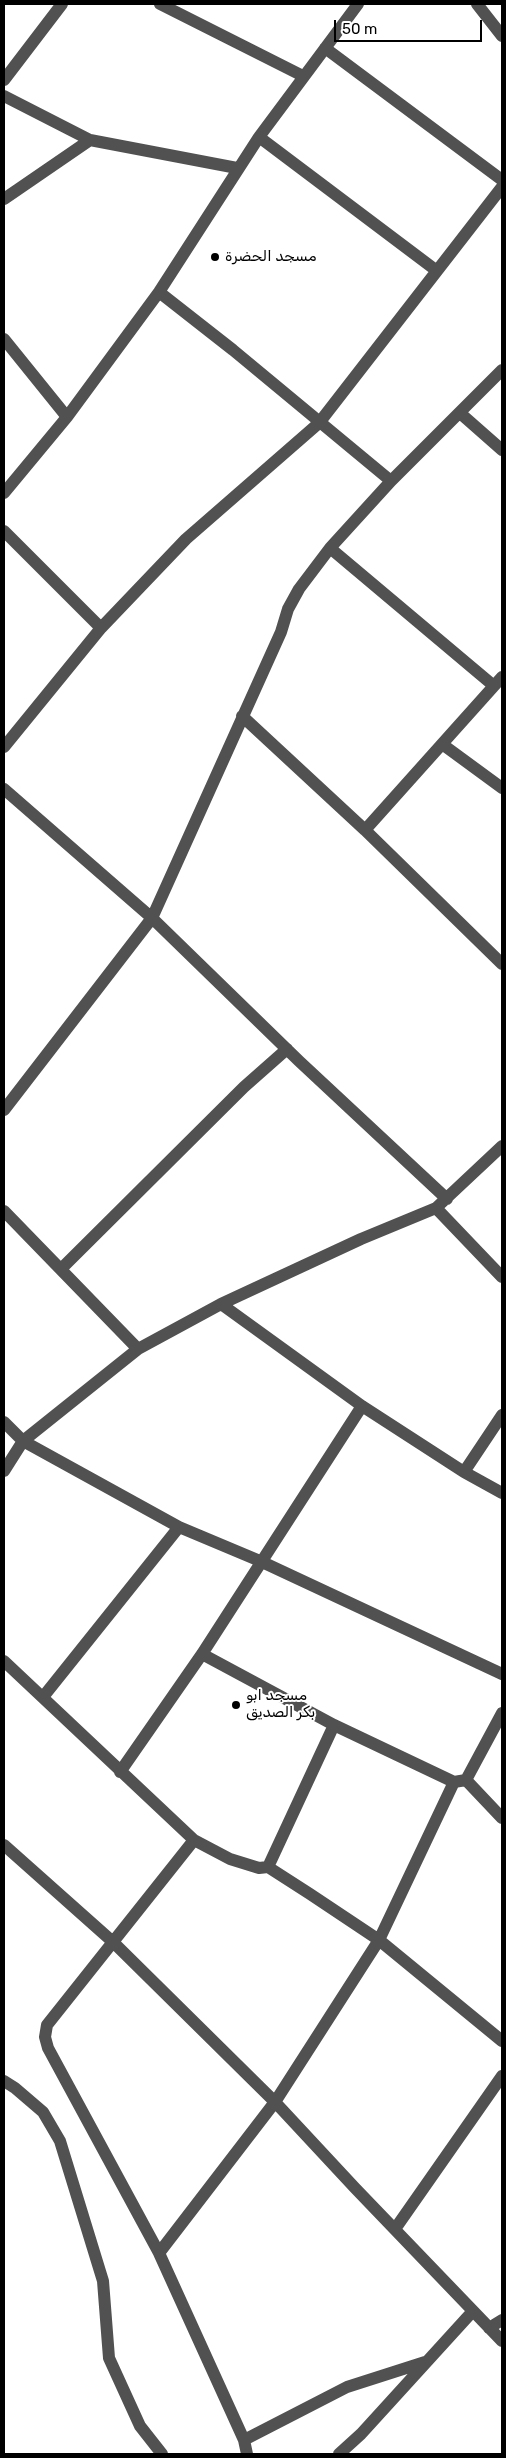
<!DOCTYPE html>
<meta charset="utf-8">
<style>
body{margin:0}
#map{position:relative;width:506px;height:2458px;overflow:hidden;background:#fff;font-family:Rubik,sans-serif}
canvas{display:block}
.frame{position:absolute;inset:0;border:5px solid #000;pointer-events:none}
.scale{position:absolute;left:334px;top:20px;width:148px;height:22px;box-sizing:border-box;border:2px solid #000;border-top:0;padding-left:6px;font-size:15px;line-height:18px;white-space:nowrap;color:#000;-webkit-text-stroke:4px #fff;paint-order:stroke}
</style>
<div id="map">
<canvas width="506" height="2458"></canvas>
<div class="frame"></div>
<div class="scale">50 m</div>
</div>
<script>
const ctx = document.querySelector('canvas').getContext('2d');
ctx.lineJoin = 'round';
const shape = rows => new Path2D(rows.map(r => 'M' + r).join(''));
function stroke(path, color, width, dash) { ctx.strokeStyle = color; ctx.lineWidth = width; ctx.lineCap = dash ? 'butt' : 'round'; ctx.setLineDash(dash || []); ctx.stroke(path); }
function label(font, color, halo, rows, align = 'center') {
  ctx.font = font + ' Rubik,"Noto Naskh Arabic",sans-serif'; ctx.lineWidth = 4; ctx.setLineDash([]); ctx.textBaseline = 'middle'; ctx.strokeStyle = halo; ctx.fillStyle = color; for (const [text, x, y, turn = 0] of rows) {
    ctx.save(); ctx.translate(x, y); ctx.rotate((+turn || 0) * Math.PI / 180); ctx.textAlign = isNaN(turn) ? turn : align; if (halo) ctx.strokeText(text, 0, 0); ctx.fillText(text, 0, 0); ctx.restore();
  }
}
stroke(shape([
 [160,4,303,76],
 [477,4,502,36],
 [325,48,502,180],
 [4,80,62,4],
 [4,96,90,140,237,168],
 [259,137,437,271],
 [4,199,90,140],
 [159,292,233,350,391,481],
 [4,339,67,417],
 [460,413,502,450],
 [4,493,67,417,159,292,259,137,358,4],
 [4,531,101,628],
 [330,548,494,686],
 [242,716,365,830,502,964],
 [442,744,502,788],
 [4,747,101,628,186,539,319,423,502,187],
 [4,789,152,918,299,1061,447,1199],
 [365,830,502,677],
 [4,1110,152,918,281,632,288,609,299,589,330,548,391,481,502,370],
 [436,1208,502,1277],
 [4,1211,138,1349],
 [62,1268,244,1087,287,1049],
 [221,1304,362,1406,464,1472,502,1493],
 [4,1422,23,1441,179,1527,260,1561,502,1674],
 [4,1471,23,1441,138,1349,221,1304,361,1239,436,1208,502,1146],
 [464,1472,502,1415],
 [202,1654,334,1725,454,1782],
 [4,1661,194,1840,230,1859,259,1868,268,1867,310,1894,379,1940,502,2041],
 [43,1697,179,1527],
 [120,1772,202,1654,362,1406],
 [466,1780,502,1818],
 [194,1840,47,2025,45,2037,48,2048,159,2253,244,2440,247,2454],
 [4,1845,113,1942,275,2102,355,2188,502,2341],
 [268,1867,334,1725],
 [4,2081,15,2088,43,2112,60,2141,103,2281,109,2358,140,2426,162,2454],
 [395,2229,502,2076],
 [159,2253,275,2102,379,1940,454,1782,466,1780,502,1713],
 [489,2328,502,2320],
 [244,2440,347,2387,425,2362],
 [339,2454,361,2434,473,2311]
]), '#515151', 12);
for (const [x, y, r, color] of [
 [215,257,5,"#000"],
 [236,1705,5,"#000"]
]) { const dot = new Path2D(); dot.arc(x, y, r, 0, 2 * Math.PI); ctx.fillStyle = color; ctx.fill(dot); stroke(dot, '#fff', 2); }
label('15px', '#000', '#fff', [
 ["مسجد الحضرة",225,257],
 ["مسجد ابو",246,1696],
 ["بكر الصديق",246,1713]
], 'left');
</script>
